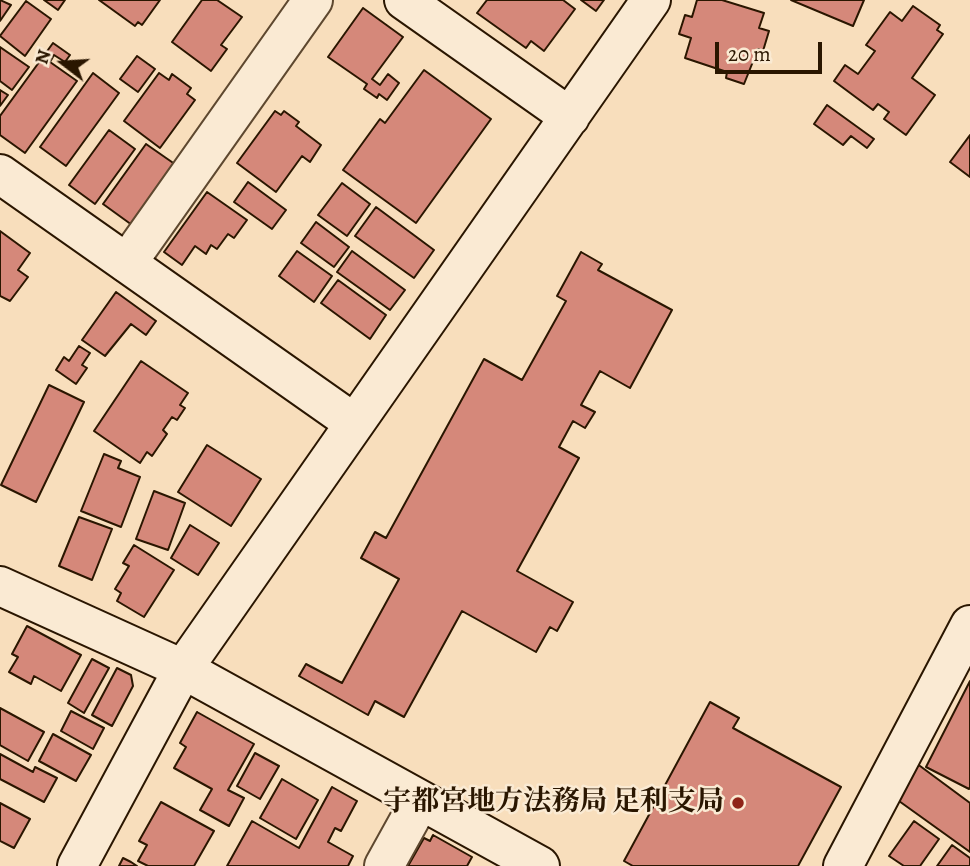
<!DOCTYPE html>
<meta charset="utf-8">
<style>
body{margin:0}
#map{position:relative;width:970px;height:866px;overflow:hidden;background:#f8debc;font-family:Alegreya,serif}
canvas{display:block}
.north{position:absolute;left:28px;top:28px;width:70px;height:70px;-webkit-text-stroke:5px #faead3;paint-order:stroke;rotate:287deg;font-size:19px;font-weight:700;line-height:28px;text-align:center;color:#2a1600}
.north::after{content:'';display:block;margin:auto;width:24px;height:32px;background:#2a1600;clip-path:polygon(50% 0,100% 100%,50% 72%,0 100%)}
.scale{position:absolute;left:715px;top:42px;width:107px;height:32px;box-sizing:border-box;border:4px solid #2a1600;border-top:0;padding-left:9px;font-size:21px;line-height:24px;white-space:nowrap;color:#2a1600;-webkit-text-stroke:5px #faead3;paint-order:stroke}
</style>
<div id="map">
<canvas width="970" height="866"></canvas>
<div class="north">N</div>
<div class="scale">20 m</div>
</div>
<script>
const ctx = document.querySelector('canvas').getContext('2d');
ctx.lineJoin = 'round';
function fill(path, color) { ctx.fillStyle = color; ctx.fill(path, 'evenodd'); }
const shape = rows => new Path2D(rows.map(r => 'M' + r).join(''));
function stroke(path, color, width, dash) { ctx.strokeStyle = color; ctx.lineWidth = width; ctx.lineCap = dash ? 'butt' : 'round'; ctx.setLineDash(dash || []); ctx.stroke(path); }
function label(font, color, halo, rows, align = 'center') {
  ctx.font = font + ' Alegreya,"Noto Serif JP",serif'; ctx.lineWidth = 5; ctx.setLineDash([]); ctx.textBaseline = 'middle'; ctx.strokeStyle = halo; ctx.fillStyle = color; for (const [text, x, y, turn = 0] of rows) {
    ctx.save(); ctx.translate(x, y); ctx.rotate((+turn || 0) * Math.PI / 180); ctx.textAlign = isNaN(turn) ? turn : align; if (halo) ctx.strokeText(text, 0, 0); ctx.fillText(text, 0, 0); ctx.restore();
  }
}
const building = shape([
 [0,0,11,5,0,21,0,0],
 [44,0,65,0,58,10,44,0],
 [99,0,160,0,142,25,138,22,135,26,99,0],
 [202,0,217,0,242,17,221,45,227,49,211,71,172,42,202,0],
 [487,0,563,0,575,9,544,51,531,41,526,48,477,13,487,0],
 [581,0,604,0,596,11,581,0],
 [697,0,722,0,764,13,759,28,769,31,763,51,758,49,744,84,726,78,727,72,685,58,691,38,679,34,685,15,692,17,697,0],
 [791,0,864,0,853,26,791,0],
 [26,1,51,19,25,56,0,36,26,1],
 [913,6,940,25,937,30,943,34,912,78,935,95,906,135,884,119,889,112,878,104,873,110,834,81,845,65,858,74,875,51,866,45,890,12,902,21,913,6],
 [363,8,403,37,372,79,380,85,388,74,399,83,387,100,379,94,377,98,364,89,367,84,328,57,363,8],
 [53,43,70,55,65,62,54,55,50,62,77,81,25,153,0,135,0,116,53,43],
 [0,47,29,67,12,90,0,81,0,47],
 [137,56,155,69,138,92,120,79,137,56],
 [424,70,491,119,416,223,343,170,380,119,385,123,424,70],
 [93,73,119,93,66,166,40,147,93,73],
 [159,73,169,80,172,74,191,88,187,94,195,100,160,148,124,121,159,73],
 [0,90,8,95,0,106,0,90],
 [827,105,874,139,867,148,851,136,843,145,814,124,827,105],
 [275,111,281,115,284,111,299,122,296,126,321,145,310,162,302,156,276,192,237,163,275,111],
 [109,130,135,149,95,204,69,185,109,130],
 [970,135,970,177,950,162,970,135],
 [146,144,179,167,132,225,103,204,146,144],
 [248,182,286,210,272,229,234,202,248,182],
 [342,183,370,204,347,236,318,215,342,183],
 [207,192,247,220,234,238,228,234,217,249,211,245,206,254,195,246,182,265,164,252,207,192],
 [376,207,434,250,414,278,355,236,376,207],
 [316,222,349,247,334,267,301,243,316,222],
 [0,231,30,253,18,270,28,277,10,301,0,296,0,231],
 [297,251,332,276,314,302,279,276,297,251],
 [352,251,405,290,390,310,337,272,352,251],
 [581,252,602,264,598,270,672,310,630,388,600,371,581,405,595,412,585,428,573,421,559,447,579,458,517,571,573,602,557,631,550,627,536,652,462,611,404,717,375,701,368,715,299,676,306,664,342,683,399,579,361,558,375,532,386,538,484,359,522,380,566,301,557,296,581,252],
 [338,280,386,315,370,339,321,303,338,280],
 [116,292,156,321,146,335,131,324,105,356,82,340,116,292],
 [79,346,90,353,82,365,87,368,76,384,56,370,64,357,69,361,79,346],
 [141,361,188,393,180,405,185,408,177,420,172,417,163,430,167,434,152,456,147,452,140,463,94,431,141,361],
 [49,385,84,402,36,502,1,485,49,385],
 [207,445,261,479,231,526,178,492,207,445],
 [104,454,121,461,118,468,140,477,121,527,81,511,104,454],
 [154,491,185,503,168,550,136,539,154,491],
 [79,517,112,529,92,580,59,566,79,517],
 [190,525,219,543,198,575,171,558,190,525],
 [134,545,174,570,144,617,117,601,121,593,115,589,129,566,123,563,134,545],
 [27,626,81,655,61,691,34,676,31,684,9,672,18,657,12,654,27,626],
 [92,659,109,668,84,713,68,703,92,659],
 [117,668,131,675,133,686,112,726,92,715,117,668],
 [970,681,970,787,969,789,926,767,970,681],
 [710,702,739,718,733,728,841,787,798,866,633,866,624,861,710,702],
 [0,708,44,732,28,761,0,745,0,708],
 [71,711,104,728,93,749,61,731,71,711],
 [197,712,254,744,228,790,244,798,229,826,200,810,212,789,174,768,186,747,180,743,197,712],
 [53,734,91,755,76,781,39,761,53,734],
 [255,753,279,766,260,799,237,786,255,753],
 [0,754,33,772,35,767,57,778,44,802,0,779,0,754],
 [916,763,970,803,970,852,892,796,916,763],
 [282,779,318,800,296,839,260,818,282,779],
 [332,787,357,801,341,831,335,828,328,842,353,856,348,866,227,866,252,821,299,848,332,787],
 [161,802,214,831,194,866,148,866,138,861,147,845,139,841,161,802],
 [0,803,30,819,14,848,0,841,0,803],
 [914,821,939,839,920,866,904,866,889,856,914,821],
 [433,835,472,857,467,866,408,866,424,838,430,841,433,835],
 [952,845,970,858,970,866,937,866,952,845],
 [123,858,131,862,137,866,119,866,123,858]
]);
fill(building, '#d5887a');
stroke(building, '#2a1600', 2);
const street = shape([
 [127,263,313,0],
 [384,866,420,801]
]);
const secondary = shape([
 [404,0,570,117],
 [0,174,354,423],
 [0,586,183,669,540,866],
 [77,866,183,669,651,0],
 [843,866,970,625]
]);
stroke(street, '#5e482f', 42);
stroke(secondary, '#2a1600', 42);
stroke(street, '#faead3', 38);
stroke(secondary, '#faead3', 38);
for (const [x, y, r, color] of [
 [738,803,7,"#8f2418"]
]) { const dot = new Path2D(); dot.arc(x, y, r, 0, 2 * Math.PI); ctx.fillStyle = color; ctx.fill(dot); stroke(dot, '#faead3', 2.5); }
label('bold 28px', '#2a1600', '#faead3', [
 ["宇都宮地方法務局 足利支局",724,803]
], 'right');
</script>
